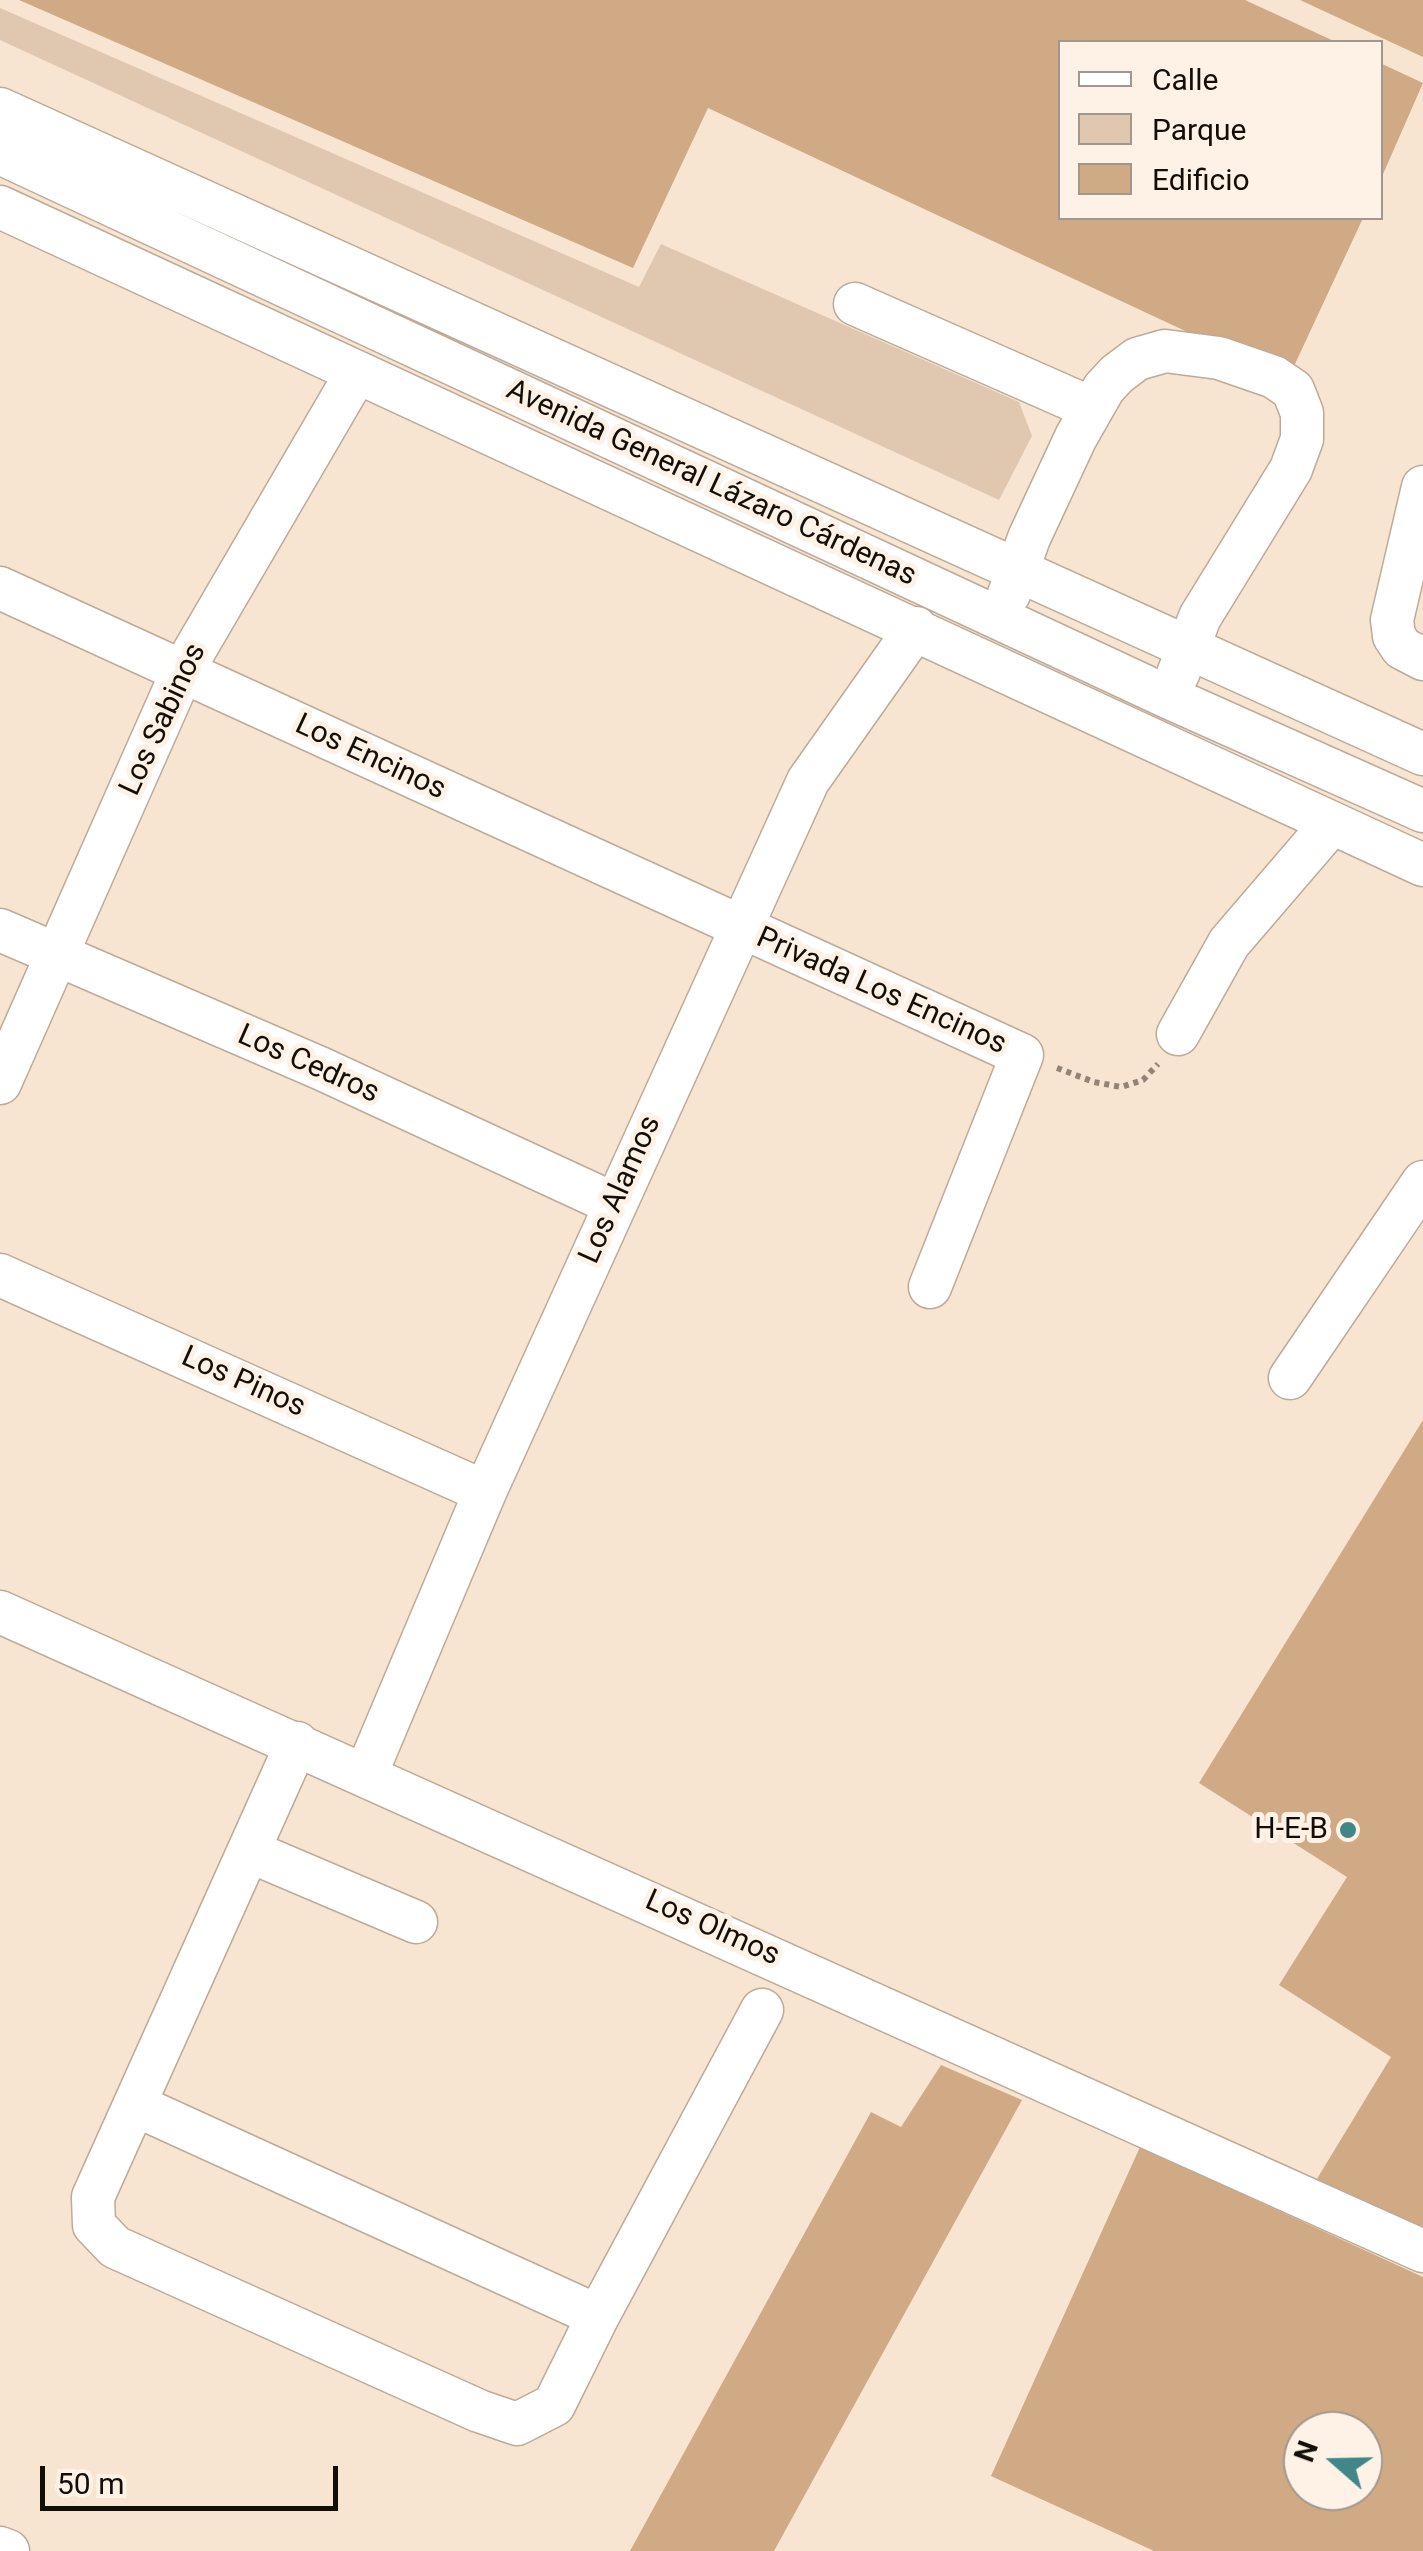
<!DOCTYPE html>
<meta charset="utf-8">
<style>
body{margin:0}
#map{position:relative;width:1423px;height:2551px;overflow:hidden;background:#f7e4d1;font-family:Roboto,sans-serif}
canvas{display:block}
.legend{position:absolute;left:1058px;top:40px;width:325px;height:180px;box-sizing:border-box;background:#fef2e7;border:2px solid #a0978e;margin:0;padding:12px 18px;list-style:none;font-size:30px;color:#140e08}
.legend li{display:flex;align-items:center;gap:20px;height:50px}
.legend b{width:50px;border:2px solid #a0978e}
.north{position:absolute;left:1283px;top:2411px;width:100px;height:100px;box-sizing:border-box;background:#fef2e7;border:2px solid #a0978e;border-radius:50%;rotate:290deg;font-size:28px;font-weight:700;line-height:40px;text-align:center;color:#140e08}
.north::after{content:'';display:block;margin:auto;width:35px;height:45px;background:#3f8788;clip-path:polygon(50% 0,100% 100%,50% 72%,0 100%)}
.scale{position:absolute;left:40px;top:2466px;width:298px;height:45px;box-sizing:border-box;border:5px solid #140e08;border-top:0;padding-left:12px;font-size:30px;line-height:35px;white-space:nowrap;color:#140e08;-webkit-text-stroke:8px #fef2e7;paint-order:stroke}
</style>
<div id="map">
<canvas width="1423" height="2551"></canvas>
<ul class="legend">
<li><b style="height:12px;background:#fff"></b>Calle</li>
<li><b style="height:28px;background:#e0c7af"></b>Parque</li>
<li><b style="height:28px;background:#d0aa85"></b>Edificio</li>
</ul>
<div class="north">N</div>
<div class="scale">50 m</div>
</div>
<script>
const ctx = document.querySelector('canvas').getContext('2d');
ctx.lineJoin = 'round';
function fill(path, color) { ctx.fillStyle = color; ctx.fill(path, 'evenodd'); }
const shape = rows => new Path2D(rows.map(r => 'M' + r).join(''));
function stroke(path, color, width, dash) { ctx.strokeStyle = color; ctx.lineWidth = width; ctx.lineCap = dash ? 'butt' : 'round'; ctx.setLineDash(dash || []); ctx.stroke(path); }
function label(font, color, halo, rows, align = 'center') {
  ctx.font = font + ' Roboto,sans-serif'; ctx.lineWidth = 10; ctx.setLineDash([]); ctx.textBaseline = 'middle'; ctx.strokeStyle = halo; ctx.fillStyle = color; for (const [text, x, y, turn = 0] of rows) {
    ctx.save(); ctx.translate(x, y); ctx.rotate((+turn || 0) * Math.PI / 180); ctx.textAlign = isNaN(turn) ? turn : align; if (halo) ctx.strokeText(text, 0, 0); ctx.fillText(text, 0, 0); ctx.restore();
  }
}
fill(shape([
 [0,8,639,287,661,244,1019,402,1032,436,999,500,0,40]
]), '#e0c7af');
fill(shape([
 [19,0,1245,0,1336,42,1060,42,1060,218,1363,218,1288,379,708,108,633,268],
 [1300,0,1423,0,1423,57],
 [1380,63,1423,83,1380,181],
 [1423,1420,1423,2236,1312,2187,1391,2057,1279,1985,1347,1877,1199,1783],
 [941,2065,1022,2100,774,2551,630,2551,871,2112,901,2127],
 [1140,2147,1423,2277,1423,2551,1154,2551,991,2476],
 [1303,2431,1363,2431,1363,2491,1303,2491]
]), '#d0aa85');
const minor = shape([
 [0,109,1423,754],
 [0,153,1170,698,1423,811],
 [0,207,1423,865],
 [855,304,1091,408],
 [1423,487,1392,620,1394,636,1402,648,1423,659],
 [0,588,1022,1055,930,1287],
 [1009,594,1029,538,1076,437,1104,388,1117,374,1137,359,1165,351,1219,358,1274,377,1293,390,1302,413,1302,439,1291,469,1200,617,1178,674],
 [0,930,322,1069,614,1204],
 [1178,1034,1229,943,1332,823],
 [0,1083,182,672,357,372],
 [0,1275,485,1492],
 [1290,1378,1423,1182],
 [0,1612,1423,2251],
 [297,1743,93,2197,94,2225,115,2247,479,2411,517,2424,554,2405,598,2316,762,2010],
 [366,1774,485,1492,808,781,916,628],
 [249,1851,416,1922],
 [135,2105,598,2316],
 [0,2548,8,2551]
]);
stroke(minor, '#bdaa98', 45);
stroke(shape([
 [1057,1068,1094,1082,1121,1087,1143,1080,1158,1064]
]), '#918477', 6, [5, 5]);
stroke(minor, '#fff', 42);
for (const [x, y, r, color] of [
 [1348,1830,10,"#3f8788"]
]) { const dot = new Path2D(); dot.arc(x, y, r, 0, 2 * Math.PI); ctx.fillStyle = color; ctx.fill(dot); stroke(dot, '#fef2e7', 4); }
label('30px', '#140e08', '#fef2e7', [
 ["Avenida General Lázaro Cárdenas",711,484,25],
 ["Los Sabinos",164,720,-65],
 ["Los Encinos",370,758,25],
 ["Privada Los Encinos",881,992,24],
 ["Los Cedros",308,1065,24],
 ["Los Alamos",621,1190,-66],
 ["Los Pinos",243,1383,24],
 ["Los Olmos",712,1929,24]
]);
label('30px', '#140e08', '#fef2e7', [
 ["H-E-B",1328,1830]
], 'right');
</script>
